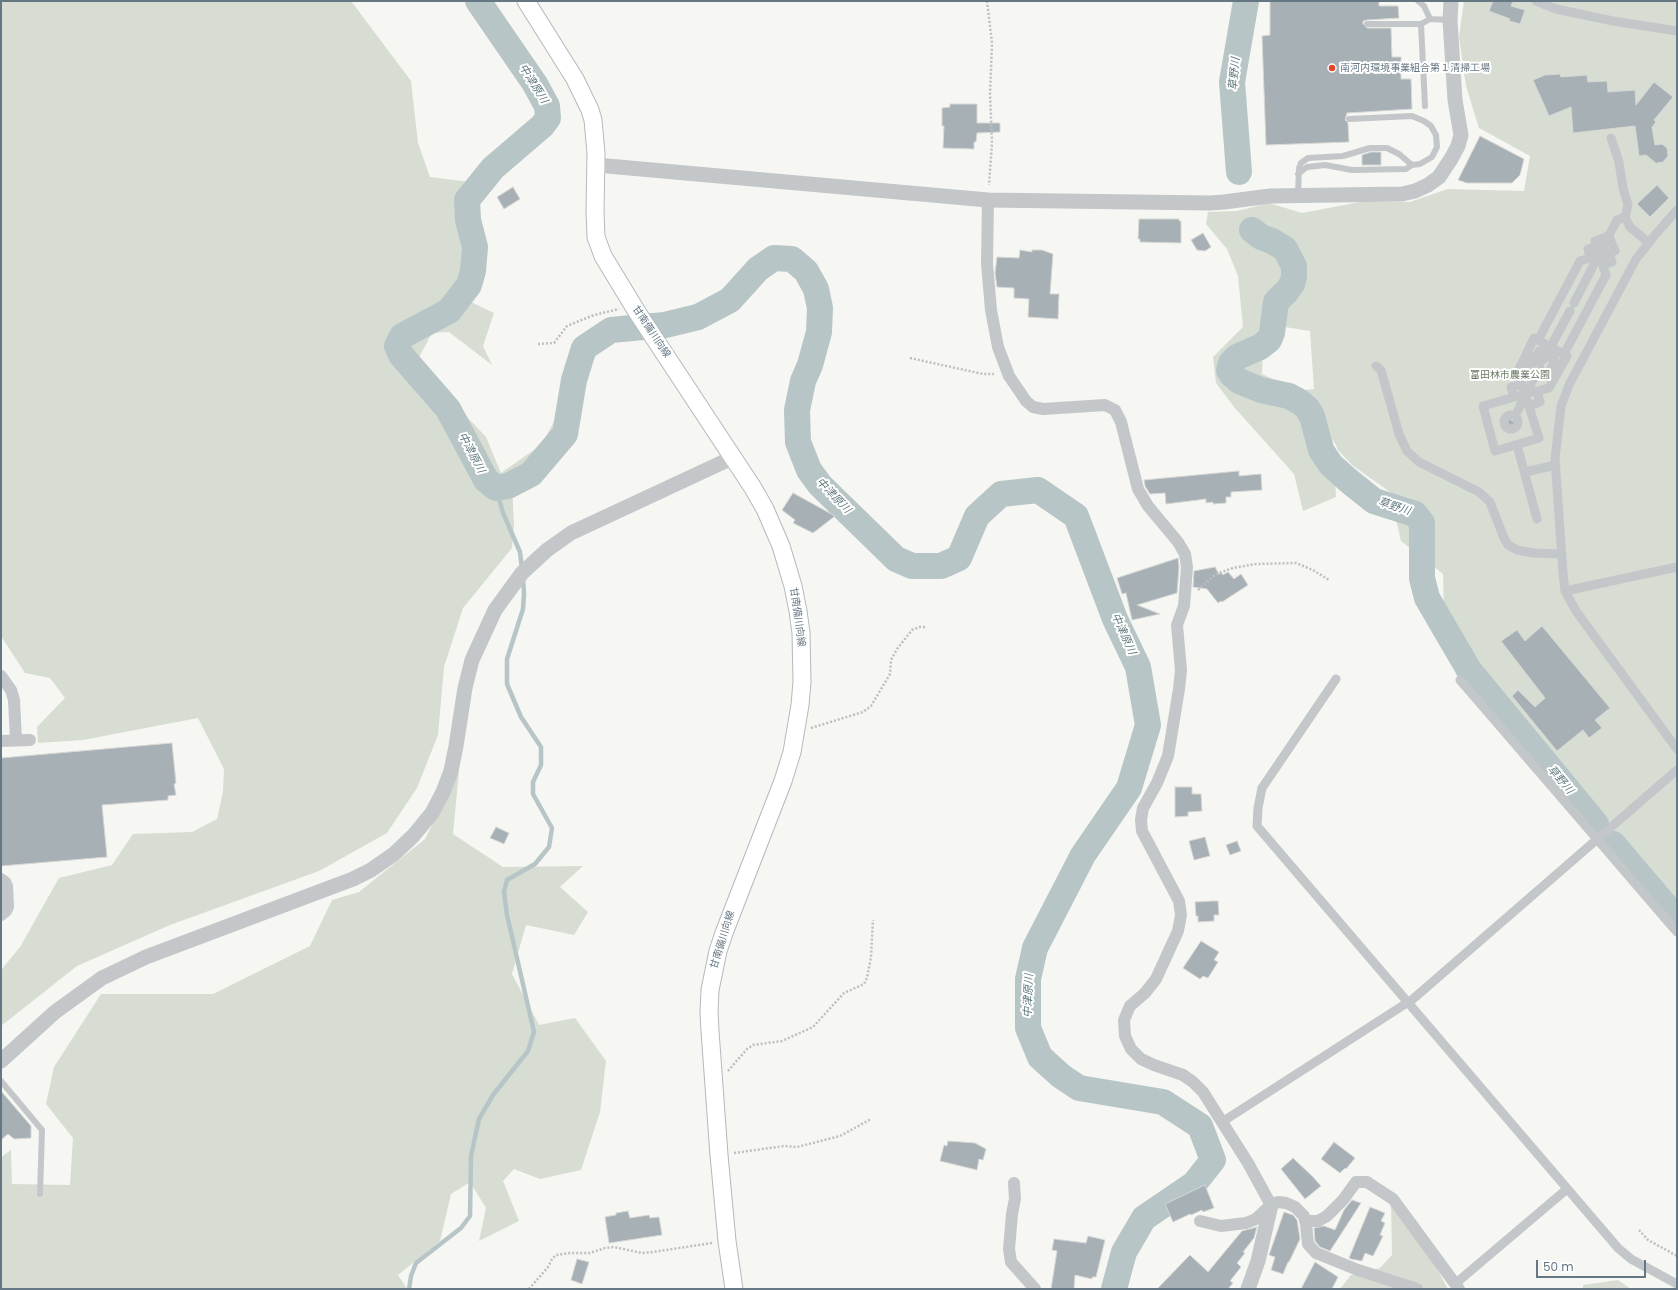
<!DOCTYPE html>
<meta charset="utf-8">
<style>
body{margin:0}
#map{position:relative;width:1678px;height:1290px;overflow:hidden;background:#f6f6f2;font-family:Poppins,sans-serif}
canvas{display:block}
.frame{position:absolute;inset:0;border:2px solid #657783;pointer-events:none}
.scale{position:absolute;left:1536px;top:1260px;width:110px;height:18px;box-sizing:border-box;border:2px solid #657783;border-top:0;padding-left:5px;font-size:12px;line-height:14px;white-space:nowrap;color:#657783;-webkit-text-stroke:3px #fff;paint-order:stroke}
</style>
<div id="map">
<canvas width="1678" height="1290"></canvas>
<div class="frame"></div>
<div class="scale">50 m</div>
</div>
<script>
const ctx = document.querySelector('canvas').getContext('2d');
ctx.lineJoin = 'round';
function fill(path, color) { ctx.fillStyle = color; ctx.fill(path, 'evenodd'); }
const shape = rows => new Path2D(rows.map(r => 'M' + r).join(''));
function stroke(path, color, width, dash) { ctx.strokeStyle = color; ctx.lineWidth = width; ctx.lineCap = dash ? 'butt' : 'round'; ctx.setLineDash(dash || []); ctx.stroke(path); }
function label(font, color, halo, rows, align = 'center') {
  ctx.font = font + ' Poppins,"Noto Sans JP",sans-serif'; ctx.lineWidth = 4; ctx.setLineDash([]); ctx.textBaseline = 'middle'; ctx.strokeStyle = halo; ctx.fillStyle = color; for (const [text, x, y, turn = 0] of rows) {
    ctx.save(); ctx.translate(x, y); ctx.rotate((+turn || 0) * Math.PI / 180); ctx.textAlign = isNaN(turn) ? turn : align; if (halo) ctx.strokeText(text, 0, 0); ctx.fillText(text, 0, 0); ctx.restore();
  }
}
fill(shape([
 [1,1,351,1,411,81,418,143,430,177,470,182,472,252,456,295,494,313,483,346,492,365,449,332,432,333,416,363,486,437,501,473,541,445,554,422,558,430,539,457,512,483,514,525,512,548,463,608,444,667,438,735,417,788,387,833,319,871,170,925,77,966,1,1026,1,970,20,947,59,878,112,865,133,834,192,832,217,819,223,792,224,769,198,718,83,740,38,743,37,727,65,698,50,678,25,673,1,636],
 [1464,1,1677,1,1677,911,1641,871,1541,749,1472,669,1444,618,1443,574,1401,541,1390,492,1352,465,1338,450,1333,439,1336,497,1303,511,1294,474,1234,407,1216,383,1213,357,1243,327,1238,276,1227,249,1206,224,1208,212,1237,211,1269,203,1302,213,1360,202,1410,202,1448,189,1524,191,1530,156,1479,128,1466,86,1459,37],
 [1285,327,1310,331,1314,389,1298,391,1262,374,1263,351],
 [459,771,453,834,503,867,583,866,560,887,588,912,574,935,526,925,512,974,539,1025,575,1018,606,1061,600,1112,581,1170,540,1179,514,1169,503,1181,519,1221,479,1241,486,1208,470,1182,451,1194,440,1241,398,1275,407,1289,1,1289,1,1157,11,1150,12,1184,70,1185,73,1138,46,1104,54,1067,101,994,213,994,310,946,332,900,359,892,425,839],
 [1391,1204,1431,1258,1448,1289,1340,1289,1351,1275,1380,1268,1392,1255],
 [1618,1280,1631,1289,1583,1289,1583,1285]
]), '#d7ddd3');
stroke(shape([
 [496,488,503,513,520,552,522,569],
 [409,1289,411,1276,416,1263,461,1228,470,1216,471,1156,479,1119,493,1095,528,1051,534,1032,507,915,504,892,507,880,535,864,549,847,552,828,533,794,533,782,541,765,541,747,521,717,507,684,507,659,523,609,524,594,523,578]
]), '#b7c5c7', 4.5);
stroke(shape([
 [478,1,535,84,547,106,548,118,542,126,493,168,467,200,468,220,475,247,473,271,469,285,449,311,402,336,397,346,401,355,448,409,486,480,496,488,508,486,531,474,565,434,574,380,584,348,611,330,665,325,698,317,730,300,758,269,774,258,792,259,806,271,816,289,820,308,819,332,810,365,803,381,797,410,798,442,809,470,820,485,896,559,912,566,941,566,959,558,977,516,1001,494,1038,490,1076,516,1115,619,1138,667,1148,725,1129,788,1083,855,1035,948,1028,979,1028,1028,1040,1057,1061,1076,1079,1088,1163,1102,1200,1126,1213,1160,1194,1184,1144,1218,1124,1252,1114,1289],
 [1239,172,1232,82,1246,1],
 [1252,230,1261,237,1272,241,1285,249,1294,266,1294,277,1292,284,1287,291,1276,302,1272,333,1269,340,1260,347,1237,357,1231,363,1229,370,1232,375,1239,381,1261,390,1289,396,1300,402,1307,408,1312,416,1321,450,1331,465,1349,481,1374,501,1415,514,1422,523,1422,578,1427,598,1469,670,1596,824],
 [1613,844,1677,919]
]), '#b7c5c7', 26);
const building = shape([
 [1270,1,1379,1,1379,6,1398,6,1399,18,1367,20,1363,21,1363,24,1367,28,1391,28,1392,57,1401,57,1401,79,1411,79,1412,109,1347,113,1345,120,1348,123,1349,142,1266,145,1262,36,1270,35,1270,1],
 [1493,1,1513,1,1511,6,1525,10,1520,24,1509,21,1510,19,1489,11,1493,1],
 [1560,74,1561,77,1587,75,1588,82,1607,81,1608,92,1635,90,1636,105,1654,82,1673,97,1654,120,1656,122,1652,127,1655,145,1662,144,1667,148,1668,156,1663,162,1657,163,1657,164,1646,155,1639,156,1635,126,1573,133,1571,107,1549,116,1533,80,1545,75,1560,74],
 [950,104,977,104,977,123,1000,123,1000,132,977,133,976,142,974,142,974,149,943,148,944,126,942,126,942,108,950,107,950,104],
 [1480,136,1524,159,1520,175,1512,183,1467,183,1458,180,1480,136],
 [1371,152,1381,152,1381,165,1362,165,1362,155,1371,152],
 [1657,185,1669,198,1650,217,1637,204,1657,185],
 [513,187,520,199,504,209,497,197,513,187],
 [1139,219,1179,219,1179,221,1181,221,1181,243,1140,242,1140,239,1138,239,1139,219],
 [1203,233,1211,247,1205,251,1197,250,1191,240,1203,233],
 [1020,250,1032,252,1032,250,1042,250,1053,254,1050,294,1059,294,1058,319,1028,317,1029,299,1014,298,1014,288,997,287,995,273,997,257,1019,258,1020,250],
 [1509,416,1512,421,1517,421,1516,428,1510,429,1506,427,1504,422,1506,417,1509,416],
 [1239,471,1239,476,1261,474,1262,490,1231,492,1231,497,1226,497,1226,503,1213,504,1213,502,1206,503,1206,499,1166,504,1165,493,1150,494,1145,486,1144,480,1239,471],
 [793,493,835,516,813,533,793,523,795,520,782,510,793,493],
 [1178,558,1179,567,1177,593,1137,605,1160,614,1132,620,1126,593,1122,594,1117,578,1178,558],
 [1215,567,1219,574,1222,573,1223,575,1228,572,1234,579,1241,574,1248,585,1222,602,1221,601,1218,603,1207,589,1193,587,1194,571,1215,567],
 [1542,626,1610,708,1595,720,1602,728,1589,738,1583,730,1557,751,1512,696,1518,690,1535,707,1545,698,1501,641,1517,630,1525,641,1542,626],
 [172,743,176,783,174,784,176,795,168,796,168,800,102,805,107,857,1,866,1,758,172,743],
 [1175,787,1192,787,1192,794,1201,794,1202,811,1188,812,1188,816,1175,817,1175,787],
 [496,827,509,833,504,844,490,838,496,827],
 [1205,837,1210,856,1194,860,1189,841,1205,837],
 [1237,841,1241,851,1230,855,1226,845,1237,841],
 [1212,901,1218,901,1219,915,1214,915,1214,921,1198,922,1198,916,1196,916,1195,902,1212,901],
 [1201,941,1219,952,1214,960,1218,962,1208,978,1203,976,1200,979,1183,968,1201,941],
 [1,1091,31,1126,31,1138,14,1139,8,1134,1,1140,1,1091],
 [948,1141,975,1143,986,1149,983,1160,979,1159,977,1170,940,1161,944,1145,947,1146,948,1141],
 [1334,1142,1355,1158,1346,1169,1345,1168,1340,1173,1321,1159,1334,1142],
 [1293,1158,1313,1177,1321,1186,1305,1199,1281,1169,1293,1158],
 [1205,1185,1214,1208,1203,1212,1202,1210,1191,1215,1190,1214,1173,1222,1165,1204,1205,1185],
 [1352,1200,1361,1203,1330,1251,1320,1247,1315,1241,1314,1228,1324,1226,1335,1230,1344,1210,1352,1200],
 [1370,1207,1385,1213,1381,1221,1385,1223,1380,1235,1383,1236,1373,1256,1365,1253,1362,1261,1351,1259,1349,1258,1370,1207],
 [628,1211,630,1218,649,1215,650,1218,659,1217,662,1235,609,1243,605,1217,616,1215,616,1213,628,1211],
 [1284,1212,1293,1215,1297,1220,1300,1239,1289,1262,1288,1262,1283,1274,1271,1270,1275,1257,1269,1255,1284,1212],
 [1257,1227,1254,1238,1243,1252,1245,1253,1237,1263,1241,1267,1230,1281,1233,1283,1228,1289,1157,1289,1190,1255,1208,1272,1242,1231,1257,1227],
 [1088,1236,1105,1240,1096,1277,1092,1277,1092,1279,1075,1275,1074,1289,1051,1289,1057,1251,1052,1250,1054,1239,1086,1243,1088,1236],
 [577,1259,589,1262,582,1284,571,1280,577,1259],
 [1315,1262,1338,1277,1332,1289,1301,1289,1315,1262]
]);
fill(building, '#a7b0b5');
stroke(building, '#d7d7d5', 1);
const secondary = shape([
 [526,1,575,79,590,110,593,120,596,153,595,211,596,237,603,256,637,312,753,488,765,509,781,546,793,586,798,611,801,633,802,682,800,705,792,752,783,781,724,933,718,951,710,990,709,1012,710,1031,719,1155,727,1241,734,1289]
]);
stroke(secondary, '#b3b9bd', 19);
stroke(shape([
 [987,1,992,43,990,94,992,143,989,185],
 [538,344,554,343,567,326,594,315,619,309],
 [910,358,983,374,994,374],
 [1198,590,1216,574,1233,568,1256,564,1296,563,1313,570,1329,580],
 [811,728,863,712,871,706,890,674,891,660,897,649,912,630,919,627,927,627],
 [728,1071,747,1049,753,1045,782,1041,813,1027,844,993,864,984,867,978,871,957,873,920],
 [734,1153,784,1146,797,1147,840,1136,871,1119],
 [1639,1230,1648,1240,1677,1256],
 [529,1289,548,1267,552,1259,556,1255,570,1253,590,1253,605,1248,614,1247,642,1253,653,1252,712,1243]
]), '#bdbfc1', 2.5, [2, 2]);
stroke(shape([
 [1418,1,1424,6,1430,19,1450,20],
 [1367,24,1421,24,1430,19],
 [1421,24,1425,106],
 [1298,174,1307,167,1325,165,1352,170,1406,169,1412,165,1420,164,1432,157,1437,147,1436,135,1431,126,1424,121,1412,116,1349,119],
 [1298,195,1299,168,1301,163,1308,158,1343,156,1370,148,1387,148,1399,154,1412,165],
 [1,1081,42,1130,40,1194]
]), '#c3c7ca', 6);
stroke(shape([
 [1536,1,1556,9,1613,21,1677,31],
 [1611,138,1619,162,1623,188,1628,205,1625,217,1630,227,1649,243],
 [1677,210,1655,235,1636,259,1569,385,1561,406,1555,459,1563,573,1565,591,1576,611,1677,749],
 [1590,258,1588,249,1597,247],
 [1603,265,1612,262,1609,253],
 [1574,303,1617,220,1625,217],
 [1538,340,1580,261,1615,251,1609,236],
 [1539,351,1555,360,1547,376,1530,367,1539,351],
 [1564,354,1606,275,1595,241,1609,236],
 [1526,355,1518,371,1525,394,1539,438,1495,451,1483,406,1525,394,1549,388,1567,356,1534,338,1526,355],
 [1526,355,1539,361,1544,359,1570,311],
 [1376,366,1381,370,1399,434,1407,451,1419,462,1479,492,1490,502,1504,538,1508,545,1517,550,1533,553,1561,554],
 [1514,397,1511,387,1522,384],
 [1529,406,1540,402,1537,391],
 '1504 422a7 7 0 1 1 14 0a7 7 0 1 1-14 0Z',
 [1515,416,1540,366],
 [1517,445,1537,519],
 [1525,472,1556,465],
 [1565,591,1677,567],
 [1336,679,1262,788,1258,808,1257,826,1618,1248,1631,1259,1677,1284],
 [1460,680,1677,932],
 [1222,1122,1413,999,1677,770],
 [1455,1284,1567,1189]
]), '#c3c7ca', 9);
stroke(shape([
 [988,200,987,264,991,310,998,347,1009,376,1026,401,1033,407,1043,409,1105,405,1115,410,1121,422,1138,489,1148,506,1178,542,1185,554,1187,567,1184,606,1177,625,1181,670,1179,689,1168,756,1157,783,1143,808,1141,820,1142,831,1179,901,1181,915,1178,931,1156,979,1145,993,1130,1006,1124,1020,1125,1036,1131,1049,1141,1059,1154,1065,1183,1075,1193,1082,1203,1092,1248,1163,1271,1205],
 [1,676,11,690,14,700,16,740],
 [1,741,30,740],
 [1,879,5,882,7,886,8,907,6,911,1,915],
 [1014,1183,1015,1199,1012,1214,1009,1249,1011,1262,1035,1289],
 [1200,1221,1221,1226,1246,1223,1256,1219,1271,1205,1278,1202,1286,1203,1295,1207,1304,1216,1306,1224,1308,1244,1316,1253,1358,1270,1417,1289],
 [1306,1221,1318,1221,1327,1216,1343,1200,1356,1182,1367,1182,1393,1199,1459,1289]
]), '#c3c7ca', 12);
stroke(shape([
 [596,165,988,200,1210,203,1224,202,1270,196,1402,194,1415,191,1428,185,1439,177,1451,159,1458,146,1461,135,1455,100,1450,20,1451,1],
 [1,1061,55,1012,102,978,146,957,353,879,371,870,394,854,413,836,432,813,443,792,451,771,456,746,465,688,472,660,495,610,522,573,547,550,571,533,734,457],
 [1248,1289,1258,1261,1271,1205]
]), '#c3c7ca', 15);
stroke(secondary, '#fff', 17);
for (const [x, y, r, color] of [
 [1332,68,4,"#e14827"]
]) { const dot = new Path2D(); dot.arc(x, y, r, 0, 2 * Math.PI); ctx.fillStyle = color; ctx.fill(dot); stroke(dot, '#fff', 1.5); }
label('10px', '#657783', '#fff', [
 ["南河内環境事業組合第１清掃工場",1340,68]
], 'left');
label('10px', '#657783', '#fff', [
 ["甘南備川向線",651,332,56],
 ["甘南備川向線",797,617,82],
 ["甘南備川向線",723,940,-73]
]);
label('10px', '#6a7a64', '#fff', [
 ["富田林市農業公園",1510,375]
]);
label('italic 11px', '#61797f', '#fff', [
 ["草野川",1235,74,-85],
 ["中津原川",533,84,58],
 ["中津原川",471,453,62],
 ["中津原川",833,496,46],
 ["草野川",1394,507,18],
 ["中津原川",1123,634,66],
 ["草野川",1560,780,50],
 ["中津原川",1029,996,-88]
]);
</script>
